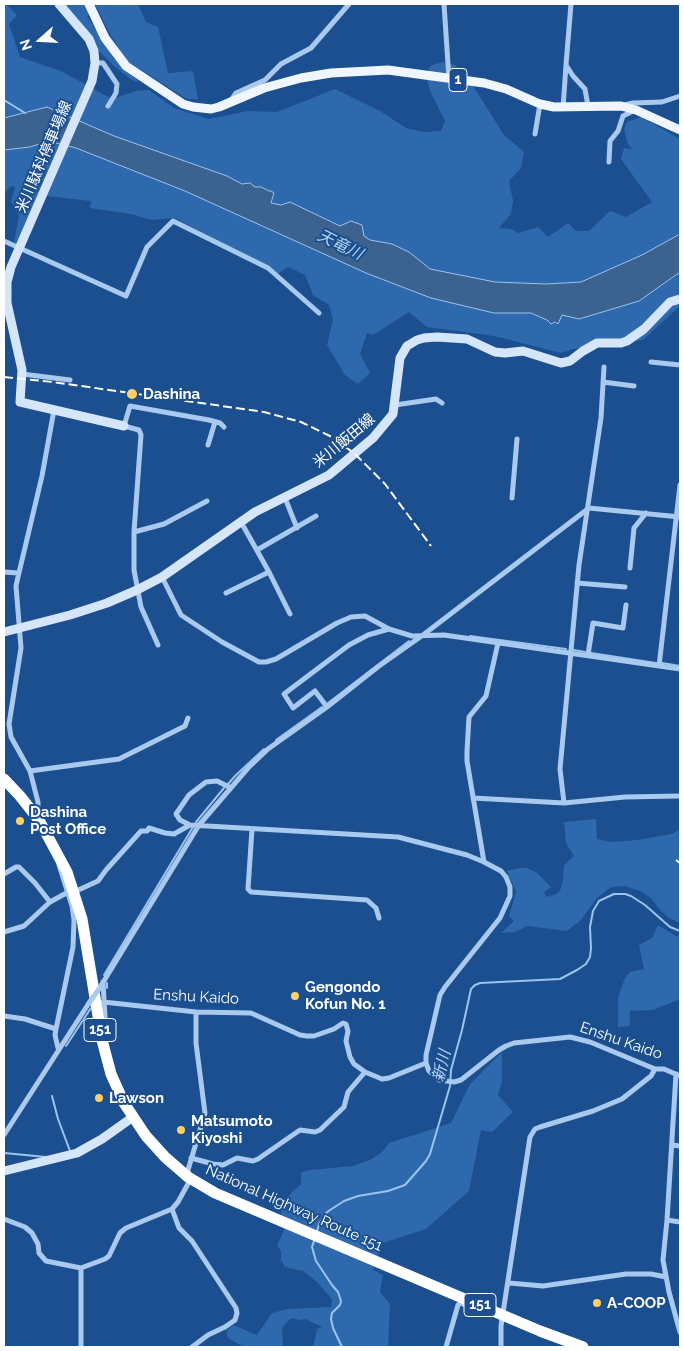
<!DOCTYPE html>
<meta charset="utf-8">
<style>
body{margin:0}
#map{position:relative;width:684px;height:1351px;overflow:hidden;background:#1b4f8f;font-family:Raleway,sans-serif}
canvas{display:block}
.frame{position:absolute;inset:0;border:5px solid #fff;pointer-events:none}
.north{position:absolute;left:15px;top:15px;width:50px;height:50px;-webkit-text-stroke:4px #1b4f8f;paint-order:stroke;rotate:251deg;font-size:14px;font-weight:700;line-height:20px;text-align:center;color:#fff}
.north::after{content:'';display:block;margin:auto;width:18px;height:22px;background:#fff;clip-path:polygon(50% 0,100% 100%,50% 72%,0 100%)}
</style>
<div id="map">
<canvas width="684" height="1351"></canvas>
<div class="frame"></div>
<div class="north">N</div>
</div>
<script>
const ctx = document.querySelector('canvas').getContext('2d');
ctx.lineJoin = 'round';
function fill(path, color) { ctx.fillStyle = color; ctx.fill(path, 'evenodd'); }
const shape = rows => new Path2D(rows.map(r => 'M' + r).join(''));
function stroke(path, color, width, dash) { ctx.strokeStyle = color; ctx.lineWidth = width; ctx.lineCap = dash ? 'butt' : 'round'; ctx.setLineDash(dash || []); ctx.stroke(path); }
function label(font, color, halo, rows, align = 'center') {
  ctx.font = font + ' Raleway,"Noto Sans JP",sans-serif'; ctx.lineWidth = 4; ctx.setLineDash([]); ctx.textBaseline = 'middle'; ctx.strokeStyle = halo; ctx.fillStyle = color; for (const [text, x, y, turn = 0] of rows) {
    ctx.save(); ctx.translate(x, y); ctx.rotate((+turn || 0) * Math.PI / 180); ctx.textAlign = isNaN(turn) ? turn : align; if (halo) ctx.strokeText(text, 0, 0); ctx.fillText(text, 0, 0); ctx.restore();
  }
}
fill(shape([
 [4,4,6,4,17,15,9,24,20,57,63,72,112,99,136,91,149,90,174,108,209,119,248,111,277,112,335,89,380,111,406,128,424,132,441,131,445,121,431,93,426,77,430,66,442,62,455,65,470,81,504,135,524,152,521,168,509,181,513,201,511,214,499,228,511,229,518,233,538,227,548,237,568,223,576,231,589,231,610,211,626,217,652,202,621,159,624,148,632,149,628,144,624,129,627,122,641,117,680,139,680,234,642,255,581,282,546,284,495,282,430,269,409,252,392,244,370,240,364,236,351,221,340,226,291,202,281,205,271,203,273,197,269,191,261,187,255,187,250,183,242,184,227,176,114,136,47,107,4,118],
 [63,4,84,4,91,13,87,16,96,30,98,30,113,57,124,70,138,80,137,82,129,78,115,67,95,47],
 [95,4,138,4,146,22,158,27,168,73,193,71,198,99,187,99,127,61,111,36],
 [48,141,76,148,185,191,366,273,494,313,531,313,551,322,558,323,562,315,579,319,639,301,680,272,680,306,643,340,573,349,561,353,494,336,427,327,409,312,373,335,367,333,360,354,370,373,358,384,345,375,327,345,333,319,329,305,313,295,305,275,288,267,276,275,268,267,175,218,151,220,131,214,90,208,91,201,46,196,41,193,16,243,14,242,19,216,11,201,15,187,11,186,4,193,4,150,30,147],
 [596,819,597,839,611,842,638,840,672,834,680,829,680,923,669,918,661,911,651,898,640,891,625,886,611,887,597,898,581,920,567,931,527,926,515,932,501,933,514,921,509,916,516,892,507,871,519,868,526,868,536,872,551,887,544,892,546,897,556,894,560,891,563,880,564,865,574,856,566,843,564,822],
 [658,925,676,936,680,937,680,999,653,1010,630,1011,630,1026,618,1027,618,998,625,978,630,972,644,969,639,945,652,938],
 [502,1052,502,1082,498,1095,513,1112,492,1132,481,1130,469,1191,426,1229,383,1243,373,1270,383,1275,380,1292,390,1304,388,1347,313,1347,317,1329,322,1327,305,1319,299,1320,291,1318,282,1328,283,1347,244,1347,228,1338,226,1331,233,1325,257,1335,272,1313,288,1309,331,1307,332,1299,317,1282,303,1271,285,1267,281,1260,281,1251,277,1245,283,1233,285,1223,281,1216,282,1202,301,1184,301,1173,309,1170,353,1166,372,1159,382,1152,389,1143,451,1123,470,1084]
]), '#2e69ad');
const water = shape([
 [47,107,114,136,227,176,242,184,250,183,255,187,261,187,269,191,271,191,274,193,271,203,281,205,290,202,340,226,351,221,362,225,364,236,370,240,392,244,409,252,430,269,495,282,546,284,581,282,642,255,680,234,680,272,639,301,579,319,562,315,558,324,555,322,551,324,547,320,531,313,494,313,431,298,366,273,185,191,76,148,48,141,30,147,4,150,4,118,47,107]
]);
fill(water, '#3c6290');
stroke(water, '#9cc4f0', 1);
stroke(shape([
 [4,100,25,113],
 [470,636,566,649],
 [574,650,585,652],
 [591,653,656,663],
 [662,663,680,666],
 [328,703,409,641],
 [276,740,322,707],
 [228,784,236,775,264,749],
 [196,822,224,788],
 [104,975,193,827],
 [107,988,107,983],
 [66,1046,91,1008],
 [52,1096,58,1119,70,1151],
 [4,1153,46,1157],
 [317,1231,319,1224,327,1212,344,1201,358,1196,388,1191,405,1185,426,1161,430,1154,450,1086,451,1070,462,1030,471,989,475,985,480,983,560,979,577,970,586,964,590,957,591,948,590,927,593,911,599,901,614,894,625,894,631,896,645,905,670,927,680,931],
 [314,1241,312,1247,316,1261,332,1285,338,1292,341,1301,340,1305,332,1313,331,1319,333,1328,342,1347]
]), '#9cc4f0', 2);
stroke(shape([
 [444,4,449,79],
 [571,4,566,65,573,76,585,89,588,106],
 [95,63,103,63,117,84,116,93,108,106],
 [230,102,236,93,265,80,281,64,311,48,349,4],
 [624,105,633,103,662,102,680,96],
 [563,108,566,65],
 [535,134,540,104],
 [609,162,610,141,618,131,623,116,633,111],
 [4,241,126,296,147,247,173,221,268,268,319,313],
 [651,362,680,365],
 [22,374,70,380],
 [603,382,634,386],
 [395,405,436,399,442,403],
 [208,445,215,422],
 [285,498,297,528],
 [512,498,517,439],
 [241,522,269,572,290,614],
 [134,532,164,524,207,501],
 [257,550,316,516],
 [630,568,634,528,646,513],
 [4,572,18,573],
 [162,577,181,615,222,642,259,662,266,662,276,659,337,623,351,617,365,616,389,629,412,636,444,635,680,669],
 [577,583,625,587],
 [226,593,269,572],
 [158,645,141,607,134,570,134,532,141,435,139,430,124,426,130,406,209,420,220,423,224,427],
 [588,655,593,623,623,628,626,605],
 [659,666,680,485],
 [327,707,315,691,293,708,284,694,349,645,368,635,389,629],
 [30,771,119,759,185,726,188,718],
 [473,798,564,803,625,797,680,796],
 [564,803,560,769,579,565,601,418,604,367],
 [38,815,38,802,30,771,11,737,9,724,21,648,16,586,18,577,42,476,54,410],
 [190,825,180,820,176,814,189,795,206,782,217,781,231,788],
 [252,829,248,889,251,892,367,900,376,908,379,918],
 [484,862,467,761,467,751,469,717,486,696,498,643],
 [4,874,16,867,19,867,35,883,50,902],
 [74,892,98,881,106,870,141,831,147,831,149,828,165,833,174,834,190,825,398,837,467,855,484,862,501,871,506,877,510,887,510,896,500,918,445,987,440,995,426,1055,426,1063,429,1071,439,1080,454,1082,461,1080,499,1050,506,1046,514,1043,570,1037,590,1042,655,1069,664,1069,680,1076],
 [4,932,24,926,50,902,70,891],
 [103,982,106,1034],
 [99,989,199,825,248,768,268,749,327,707,379,666,423,635,589,508,680,517],
 [103,1002,196,1012,251,1013,300,1035,307,1036,314,1036,334,1029,343,1023,346,1024,348,1031,346,1041,350,1057,354,1064,365,1072,382,1079,389,1078,426,1063],
 [4,1016,25,1019,56,1029],
 [58,1048,55,1035,56,1029,73,947,74,920,72,906,59,865],
 [676,1074,667,1220,663,1260,669,1292,680,1332],
 [4,1135,89,1003],
 [672,1145,680,1146],
 [191,1158,213,1164,223,1165,237,1158,253,1161,258,1159,300,1130,315,1132,320,1130,344,1107,348,1092,365,1072],
 [172,1209,179,1228,192,1241,236,1308,237,1313,235,1320,225,1327,208,1335,192,1347],
 [4,1219,25,1227,32,1233,38,1244,39,1253,46,1261,81,1268,105,1259,109,1256,120,1233,126,1228,172,1209,178,1202,189,1182,188,1170,205,1113,196,1043,196,1012],
 [667,1220,680,1222],
 [81,1268,81,1347],
 [509,1283,543,1286,626,1274,651,1274,666,1277],
 [446,1347,458,1305,461,1303,465,1305],
 [501,1347,501,1326,530,1137,535,1129,540,1127,593,1111,622,1099,651,1076,655,1069]
]), '#a9c9ee', 5);
stroke(shape([
 [59,4,89,39,94,51,95,63,92,81,11,267,7,282,7,303,22,370,20,402,124,426],
 [4,632,70,615,107,603,137,590,162,577,255,512,329,475,373,438,393,414,400,358,407,346,417,340,424,338,437,337,467,339,495,352,505,353,523,351,561,363,570,361,583,351,597,343,621,343,627,341,644,329,670,302,680,299],
 [4,1171,77,1153,102,1139,133,1117]
]), '#d6e6fa', 9);
stroke(shape([
 [89,4,105,38,126,66,183,104,193,107,211,109,219,107,264,88,301,78,331,73,388,70,484,83,506,89,540,104,554,107,621,106,636,110,680,130]
]), '#f0f6ff', 9);
stroke(shape([
 [4,779,20,796,39,820,67,872,82,919,102,1040,111,1074,124,1103,146,1136,165,1157,188,1177,215,1193,540,1331,583,1347]
]), '#fff', 11);
stroke(shape([
 [4,377,53,382,264,412,301,422,332,437,355,454,385,484,431,546],
 [676,860,680,863]
]), '#fff', 2, [9, 4]);
stroke(shape([
 [89,1003,99,989]
]), '#a9c9ee', 5);
for (const [x, y, r, color] of [
 [132,394,6,"#ffd166"],
 [20,821,5,"#ffd166"],
 [295,996,5,"#ffd166"],
 [99,1098,5,"#ffd166"],
 [181,1130,5,"#ffd166"],
 [597,1303,5,"#ffd166"]
]) { const dot = new Path2D(); dot.arc(x, y, r, 0, 2 * Math.PI); ctx.fillStyle = color; ctx.fill(dot); stroke(dot, '#1b4f8f', 2); }
for (const [x, y, w] of [
 [458,80,18],
 [100,1030,32],
 [480,1305,32]
]) { const box = new Path2D(); box.roundRect(x - w / 2, y - 11.5, w, 23, 4); ctx.fillStyle = '#1b4f8f'; ctx.fill(box); stroke(box, '#fff', 1); }
label('bold 14px', '#fff', null, [
 ["1",458,80],
 ["151",100,1030],
 ["151",480,1305]
]);
label('15px', '#fff', '#1b4f8f', [
 ["米川駄科停車場線",44,157,-67],
 ["米川飯田線",344,441,-40],
 ["Enshu Kaido",196,997,3],
 ["Enshu Kaido",621,1041,19],
 ["National Highway Route 151",294,1208,24]
]);
label('bold 15px', '#fff', '#1b4f8f', [
 ["Dashina",143,394],
 ["Dashina",30,812],
 ["Post Office",30,829],
 ["Gengondo",305,987],
 ["Kofun No. 1",305,1004],
 ["Lawson",109,1098],
 ["Matsumoto",191,1121],
 ["Kiyoshi",191,1138],
 ["A-COOP",607,1303]
], 'left');
label('italic 16px', '#b5d3f5', '#1b4f8f', [
 ["天竜川",340,245,26],
 ["新川",442,1066,-77]
]);
</script>
